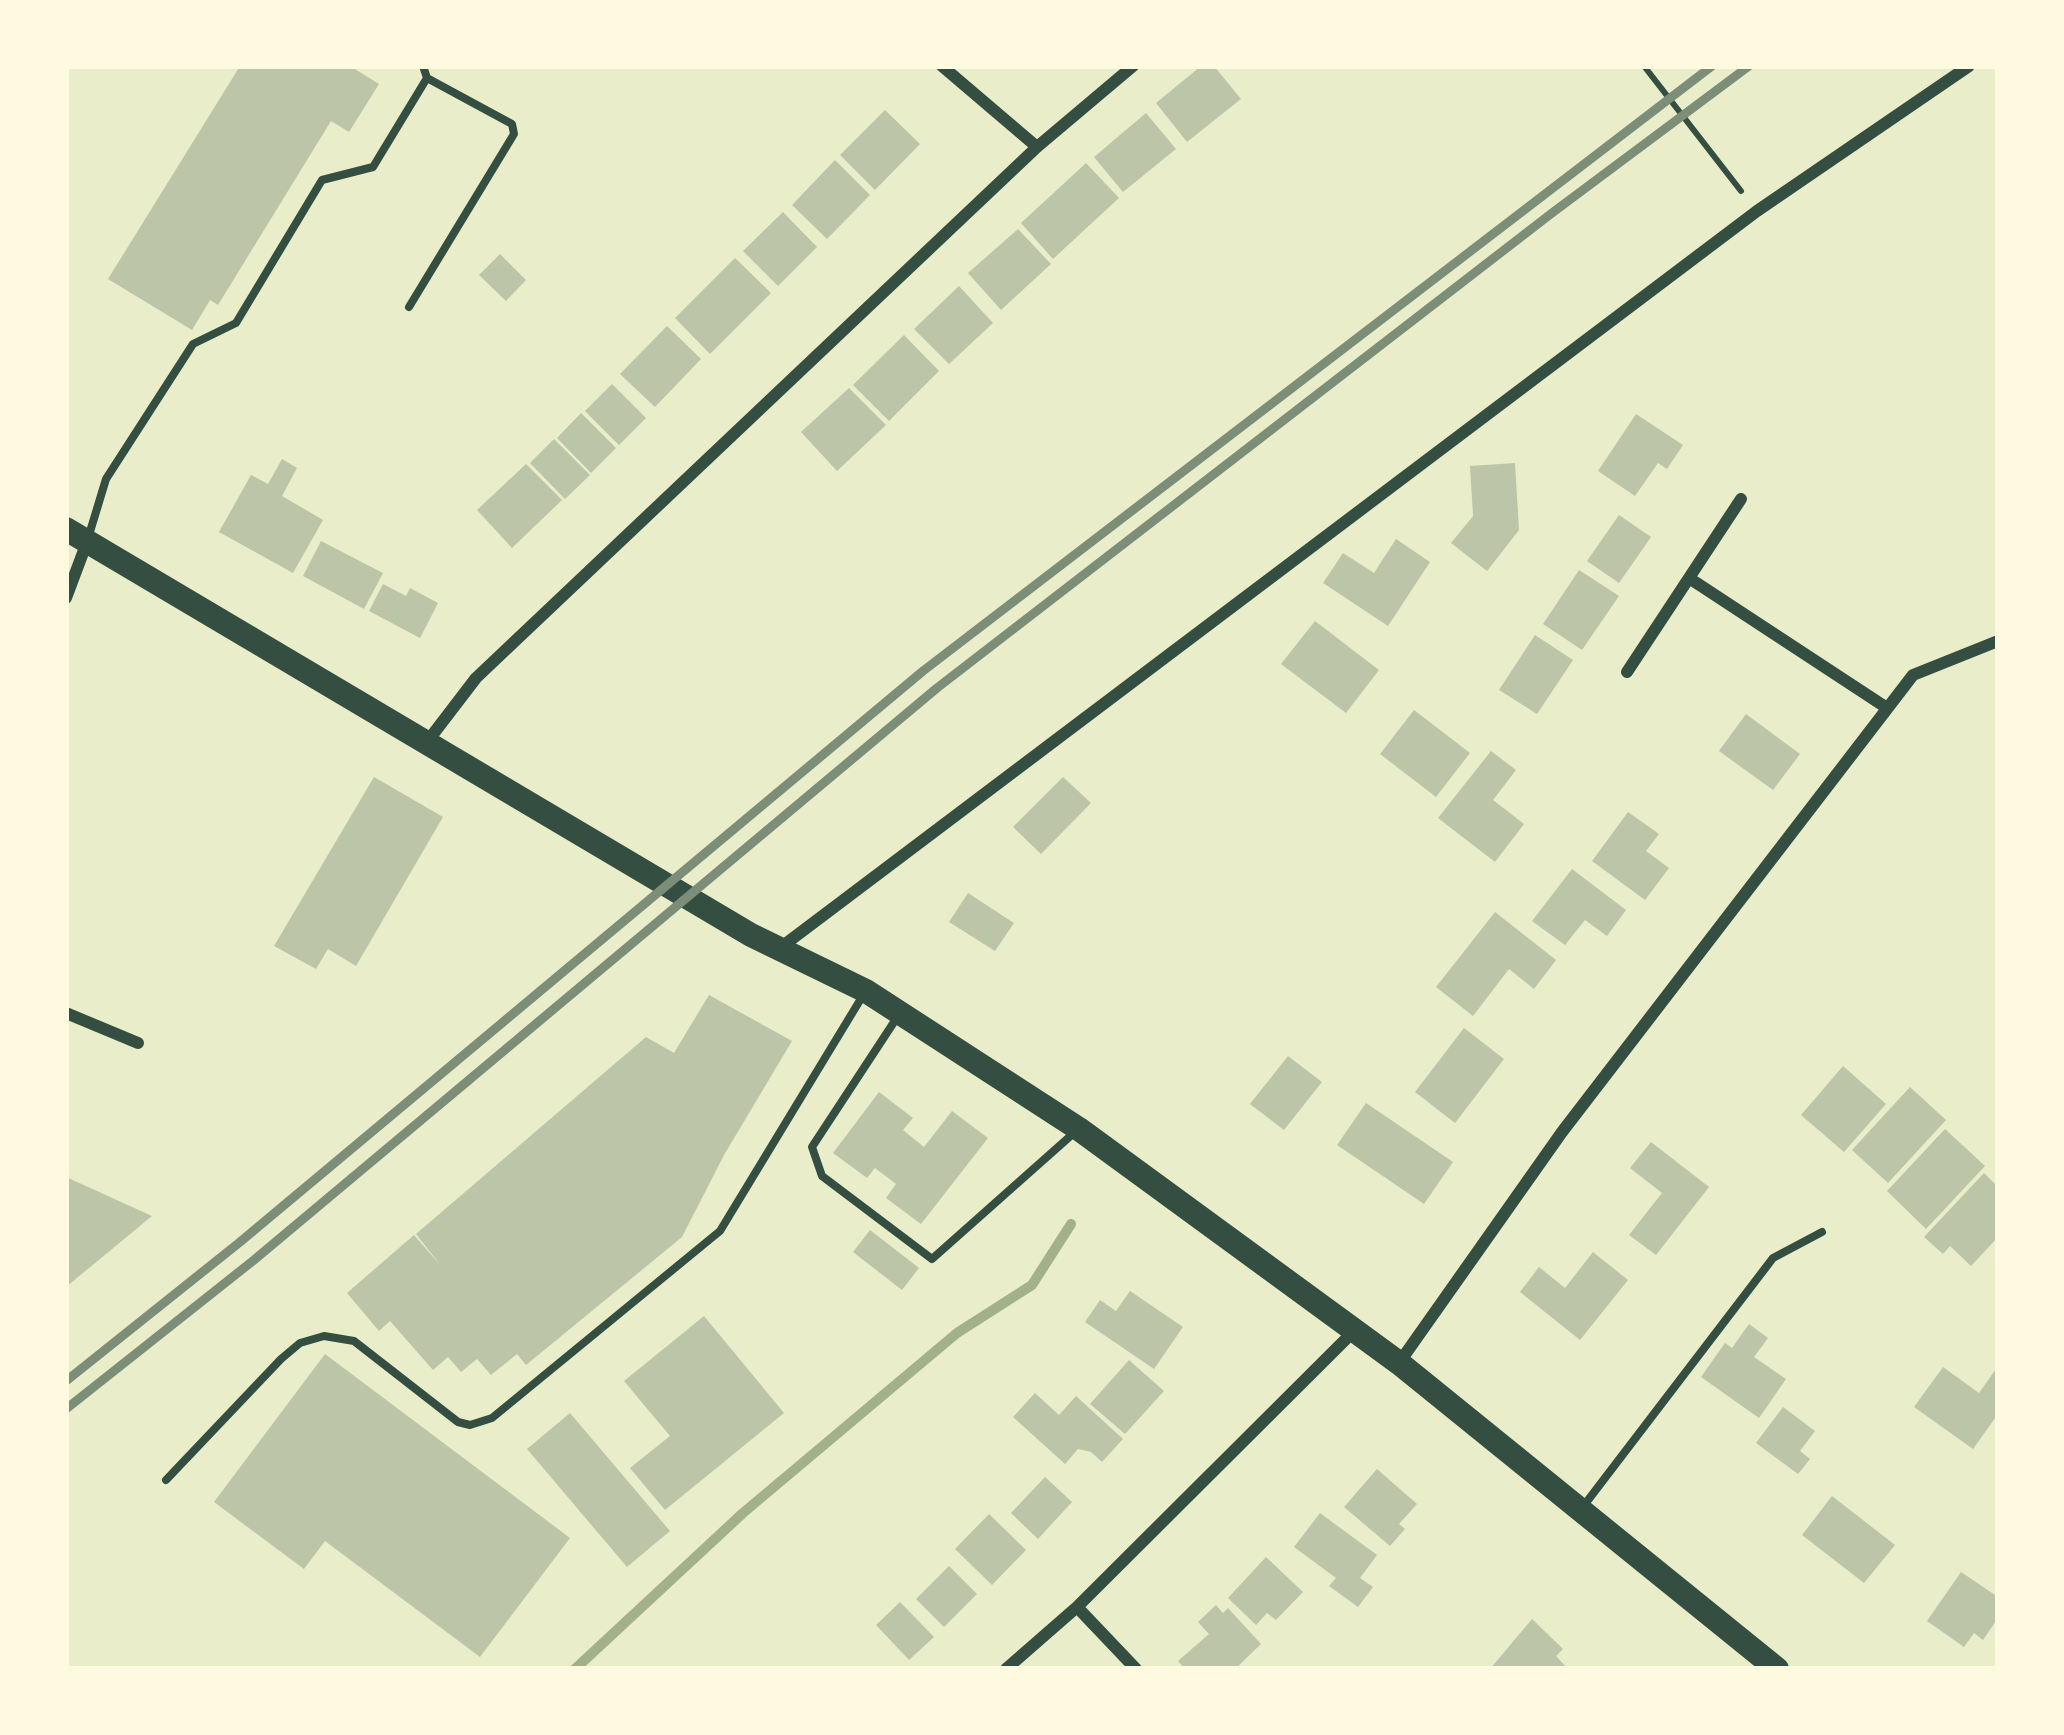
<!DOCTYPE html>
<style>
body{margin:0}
#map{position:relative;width:2064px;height:1735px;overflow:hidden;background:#e9edc9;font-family:"Varela Round",sans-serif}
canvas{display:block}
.frame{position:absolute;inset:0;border:69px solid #fefae0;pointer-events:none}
</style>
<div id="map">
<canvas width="2064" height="1735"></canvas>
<div class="frame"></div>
</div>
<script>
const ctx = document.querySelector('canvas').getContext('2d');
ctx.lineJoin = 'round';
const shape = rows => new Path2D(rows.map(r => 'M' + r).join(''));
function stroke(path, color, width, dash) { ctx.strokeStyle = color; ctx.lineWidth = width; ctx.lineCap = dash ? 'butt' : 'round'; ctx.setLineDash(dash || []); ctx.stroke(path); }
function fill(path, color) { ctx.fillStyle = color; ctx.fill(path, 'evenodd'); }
stroke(shape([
 [575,1669,743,1513,957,1333,1032,1285,1071,1224]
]), '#a3b18a', 10);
fill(shape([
 [240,66,350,66,379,84,349,132,331,121,218,305,210,300,192,330,108,279],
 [1201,66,1214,66,1241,99,1187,142,1156,103],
 [885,110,920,144,875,190,840,155],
 [1146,113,1176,149,1123,192,1094,157],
 [835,160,870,195,827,239,792,205],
 [1086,163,1119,198,1053,259,1021,223],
 [783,212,817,247,778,286,743,251],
 [1018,229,1051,264,1001,310,968,273],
 [500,254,526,280,506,301,479,275],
 [735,258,771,293,710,354,675,318],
 [959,286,993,323,949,364,914,329],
 [667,326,701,359,655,407,620,374],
 [904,335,939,371,889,421,853,385],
 [612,384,646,418,619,445,585,411],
 [849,388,886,425,837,471,801,432],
 [581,413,616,448,591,473,557,438],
 [1636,414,1683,445,1667,469,1658,463,1635,496,1598,471],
 [554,439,590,475,565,499,530,463],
 [282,459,297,468,282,496,323,520,293,573,219,532,251,475,268,484],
 [1515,463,1519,530,1487,571,1451,543,1473,516,1470,466],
 [526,464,562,500,512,548,477,510],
 [1619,515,1651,537,1619,583,1587,561],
 [1396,539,1430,562,1388,626,1323,583,1343,553,1374,573],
 [321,541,383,573,364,609,303,576],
 [1579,570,1619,596,1582,650,1543,624],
 [383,584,406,596,410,588,438,603,420,638,369,611],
 [1315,621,1379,670,1346,713,1281,664],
 [1535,635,1573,660,1537,714,1499,690],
 [1414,710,1470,753,1436,797,1380,754],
 [1746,714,1800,754,1773,790,1719,751],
 [1491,751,1516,770,1493,800,1524,824,1495,862,1438,818],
 [374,777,443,817,356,966,328,949,316,969,274,946],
 [1063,777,1091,803,1041,854,1013,827],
 [1628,812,1659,834,1646,851,1669,868,1645,900,1592,861],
 [1572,869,1626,910,1607,936,1585,920,1565,945,1532,921],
 [968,893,1014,923,995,951,949,922],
 [1495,912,1556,960,1534,989,1509,969,1473,1016,1436,987],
 [709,995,792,1041,724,1155,682,1237,526,1365,517,1354,491,1375,477,1359,461,1372,448,1357,433,1370,390,1321,379,1331,347,1293,414,1235,441,1266,416,1234,646,1037,674,1053],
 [1464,1028,1504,1059,1455,1123,1415,1092],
 [1288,1056,1322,1082,1284,1130,1250,1104],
 [1843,1066,1886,1104,1844,1152,1801,1115],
 [1910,1087,1946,1120,1888,1183,1852,1150],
 [879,1092,913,1118,903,1130,924,1147,952,1111,988,1138,921,1224,886,1198,896,1184,875,1168,867,1178,833,1153],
 [1366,1103,1453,1162,1424,1204,1337,1145],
 [1945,1129,1985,1166,1926,1229,1887,1191],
 [1651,1142,1709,1187,1656,1255,1629,1235,1662,1193,1630,1168],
 [1984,1173,1998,1187,1998,1237,1971,1266,1950,1246,1943,1254,1924,1237],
 [66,1177,152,1216,66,1287],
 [870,1230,919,1268,902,1290,853,1252],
 [1593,1252,1628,1280,1580,1340,1520,1292,1539,1267,1565,1288],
 [1130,1291,1183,1327,1154,1369,1085,1322,1100,1300,1116,1311],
 [704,1316,784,1413,665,1510,630,1468,670,1436,624,1381],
 [1749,1324,1768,1338,1754,1357,1786,1379,1759,1418,1701,1377,1725,1343,1732,1348],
 [325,1354,570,1538,480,1657,325,1541,304,1569,214,1502],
 [1129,1360,1164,1391,1125,1434,1090,1404],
 [1998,1366,1998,1414,1973,1449,1914,1407,1943,1367,1979,1393],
 [1035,1393,1059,1415,1076,1396,1123,1439,1102,1462,1091,1452,1078,1449,1065,1464,1013,1417],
 [1783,1407,1815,1431,1800,1451,1810,1459,1798,1474,1756,1443],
 [570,1413,670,1531,627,1567,527,1449],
 [1377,1469,1417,1504,1399,1524,1405,1529,1390,1546,1344,1507],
 [1045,1477,1072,1502,1038,1539,1011,1513],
 [1832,1496,1895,1545,1864,1583,1802,1535],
 [1320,1513,1377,1555,1360,1578,1373,1587,1358,1607,1329,1586,1336,1578,1294,1547],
 [989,1514,1026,1550,992,1585,955,1549],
 [1266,1557,1303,1592,1276,1620,1267,1613,1256,1625,1228,1598],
 [949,1566,977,1594,944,1627,916,1599],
 [1961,1572,1998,1597,1998,1618,1983,1640,1974,1633,1964,1647,1927,1621],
 [900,1602,934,1637,909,1660,876,1625],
 [1216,1605,1223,1613,1228,1608,1261,1644,1235,1669,1185,1669,1178,1661,1209,1634,1198,1622],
 [1532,1619,1563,1649,1556,1656,1568,1669,1490,1669]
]), '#bcc5a7');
stroke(shape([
 [1644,66,1741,191]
]), '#344e41', 6);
stroke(shape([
 [409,307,514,134,512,124,427,78],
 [89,535,106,479,193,344,236,323,322,180,373,167,427,78,423,66],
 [896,1019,812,1147,822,1176,932,1259,1075,1132],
 [166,1480,281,1359,300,1343,324,1336,354,1341,458,1422,470,1425,492,1418,720,1231,865,992],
 [1582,1508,1773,1258,1822,1232]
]), '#344e41', 8);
stroke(shape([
 [942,66,1037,147],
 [1689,578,1887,708],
 [66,598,87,542],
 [1627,672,1741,499],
 [427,742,476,678,1037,147,1133,66],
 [780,948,1757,211,1969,66],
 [66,1013,138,1043],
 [1399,1363,1562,1132,1913,675,1998,641],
 [1077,1607,1136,1669],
 [1006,1669,1077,1607,1354,1331]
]), '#344e41', 12);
stroke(shape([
 [66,529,751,935,866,991,1079,1129,1399,1363,1777,1669]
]), '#344e41', 24);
stroke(shape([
 [66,1381,240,1242,923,671,1712,66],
 [66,1409,254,1260,937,688,1552,213,1749,66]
]), '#7c8e77', 9);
</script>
